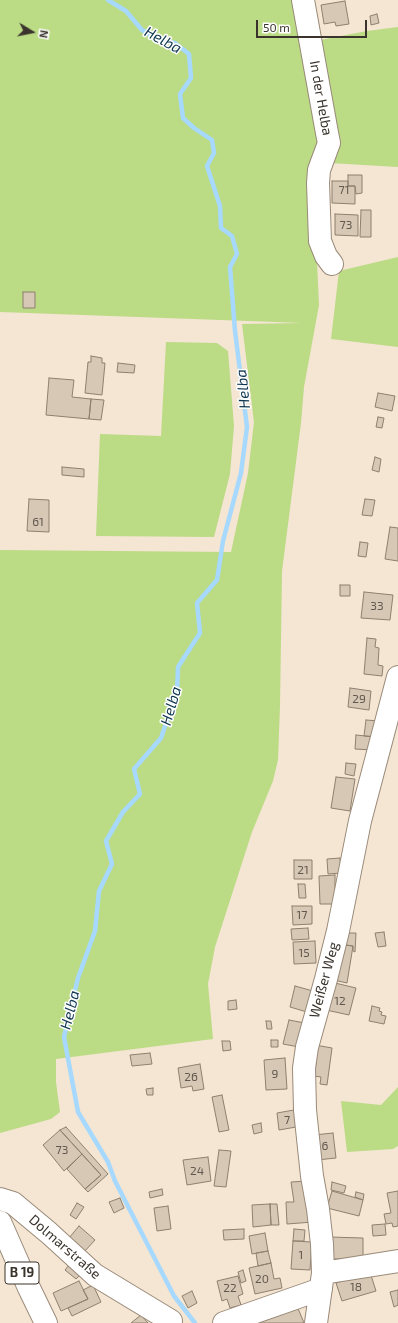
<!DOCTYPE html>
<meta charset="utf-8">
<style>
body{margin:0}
#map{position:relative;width:398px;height:1323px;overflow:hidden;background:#f5e5d3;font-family:"Exo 2",sans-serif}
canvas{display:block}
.north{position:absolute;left:12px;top:12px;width:40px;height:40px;-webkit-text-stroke:3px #fff;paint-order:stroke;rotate:100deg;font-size:11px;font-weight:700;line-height:16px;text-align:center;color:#3a342d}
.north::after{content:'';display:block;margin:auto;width:14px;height:18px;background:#3a342d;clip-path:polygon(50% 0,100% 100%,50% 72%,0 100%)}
.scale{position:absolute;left:256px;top:20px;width:111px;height:18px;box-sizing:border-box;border:2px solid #3a342d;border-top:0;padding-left:5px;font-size:12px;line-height:14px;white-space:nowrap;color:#3a342d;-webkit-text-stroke:3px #fff;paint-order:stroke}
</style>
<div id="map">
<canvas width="398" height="1323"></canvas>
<div class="north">N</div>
<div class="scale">50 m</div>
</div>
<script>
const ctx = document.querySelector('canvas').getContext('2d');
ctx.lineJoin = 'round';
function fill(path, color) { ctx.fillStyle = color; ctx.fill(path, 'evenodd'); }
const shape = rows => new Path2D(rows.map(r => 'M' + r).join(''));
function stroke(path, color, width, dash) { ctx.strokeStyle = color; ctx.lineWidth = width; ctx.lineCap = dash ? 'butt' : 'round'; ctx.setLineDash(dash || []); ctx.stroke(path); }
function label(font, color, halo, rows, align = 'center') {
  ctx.font = font + ' "Exo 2",sans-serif'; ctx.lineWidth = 3; ctx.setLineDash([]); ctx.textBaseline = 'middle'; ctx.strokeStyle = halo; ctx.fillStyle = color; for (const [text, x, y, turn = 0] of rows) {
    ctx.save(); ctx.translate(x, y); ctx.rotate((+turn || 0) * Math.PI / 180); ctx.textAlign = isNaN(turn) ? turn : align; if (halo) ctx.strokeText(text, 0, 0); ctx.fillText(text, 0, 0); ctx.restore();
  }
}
fill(shape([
 [0,0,298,0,324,134,313,175,319,305,304,387,301,423,282,571,280,706,278,760,273,781,252,832,215,947,208,984,213,1039,56,1059,56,1082,60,1112,51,1119,0,1133,0,550,231,552,248,473,254,422,242,324,303,323,0,312],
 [398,27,398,167,329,163,315,41,367,31],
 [398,257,398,347,331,339,339,271],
 [166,342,217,343,228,351,234,426,230,474,214,537,96,536,100,434,161,436],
 [398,1087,398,1146,393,1149,347,1152,341,1101,381,1105]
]), '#bbdb85');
stroke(shape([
 [108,0,126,11,142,30,158,40,175,43,189,54,191,78,180,94,183,118,194,128,212,140,214,153,207,166,220,206,221,228,232,236,237,254,230,267,235,331,247,427,241,473,223,541,217,580,197,603,200,633,178,667,177,692,161,738,134,769,140,794,123,812,106,841,112,864,99,891,95,931,78,978,64,1037,78,1112,108,1162,115,1181,174,1296,195,1323]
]), '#a6d9fd', 4.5);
const building = shape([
 [345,1,349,24,336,26,335,22,324,24,321,5,345,1],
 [377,14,379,23,371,25,370,16,377,14],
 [348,175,362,175,362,193,356,194,355,186,348,186,348,175],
 [332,181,348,181,348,186,355,186,355,204,332,203,332,181],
 [361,210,371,210,371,237,360,237,361,210],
 [335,214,358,215,358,236,335,235,335,214],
 [23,292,35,292,35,308,23,308,23,292],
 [91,356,102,358,102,363,105,363,102,395,85,393,88,362,91,362,91,356],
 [118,363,135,365,134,373,117,372,118,363],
 [49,378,74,380,72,397,91,399,89,419,46,415,49,378],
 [378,393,395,396,392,411,375,407,378,393],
 [91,399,104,400,101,420,89,419,91,399],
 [378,417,384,418,382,428,376,427,378,417],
 [375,457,381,459,379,472,372,470,375,457],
 [62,467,84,469,84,477,62,475,62,467],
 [29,499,49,500,49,532,27,531,29,499],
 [365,499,375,500,372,516,362,515,365,499],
 [390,527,398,528,398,561,385,559,390,527],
 [360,542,368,543,366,557,358,556,360,542],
 [340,585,350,585,350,596,340,596,340,585],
 [364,592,393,595,390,620,361,618,364,592],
 [367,638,376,639,375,647,379,648,378,665,383,666,382,676,364,674,367,638],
 [350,688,371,691,369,710,348,707,350,688],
 [366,720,379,721,378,737,364,736,366,720],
 [356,735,375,737,373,750,355,749,356,735],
 [346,763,356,764,354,776,345,774,346,763],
 [336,777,355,779,350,811,331,808,336,777],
 [340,858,341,873,328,874,327,859,340,858],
 [294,860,312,860,312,879,294,879,294,860],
 [335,875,335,904,320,904,319,876,335,875],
 [298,884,305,884,306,898,299,898,298,884],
 [292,906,312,906,312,924,293,925,292,906],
 [308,928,309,939,292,940,291,929,308,928],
 [384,932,386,946,378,947,375,933,384,932],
 [345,933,356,933,355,952,353,951,353,946,344,945,345,933],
 [315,941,316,963,294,964,293,942,315,941],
 [340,944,353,946,347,983,334,980,340,944],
 [335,983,356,988,349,1015,326,1010,335,983],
 [295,986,313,991,307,1012,290,1007,295,986],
 [236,1000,237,1009,228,1010,228,1001,236,1000],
 [372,1006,380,1008,379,1011,382,1012,381,1015,386,1016,384,1024,369,1021,372,1006],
 [289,1020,305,1023,299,1047,283,1044,289,1020],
 [266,1021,271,1021,272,1029,267,1029,266,1021],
 [271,1040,278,1040,278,1047,271,1047,271,1040],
 [222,1041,230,1041,231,1050,223,1051,222,1041],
 [315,1045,332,1048,327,1085,320,1084,321,1077,314,1076,316,1063,313,1063,315,1045],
 [150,1053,152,1064,132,1066,130,1055,150,1053],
 [285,1058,287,1089,266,1090,264,1060,285,1058],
 [200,1064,204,1089,193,1091,192,1086,181,1088,178,1068,200,1064],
 [153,1088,153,1095,147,1095,146,1089,153,1088],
 [222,1095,229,1130,219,1132,212,1097,222,1095],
 [294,1110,296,1127,279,1130,277,1113,294,1110],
 [261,1123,262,1132,254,1134,252,1125,261,1123],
 [66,1127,108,1174,88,1192,85,1189,101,1175,60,1130,66,1127],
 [60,1130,82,1154,64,1171,43,1145,60,1130],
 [333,1133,336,1158,317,1160,314,1135,333,1133],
 [219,1150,231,1151,226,1187,214,1186,219,1150],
 [82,1154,101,1175,85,1189,67,1169,82,1154],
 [208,1157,211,1181,187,1185,183,1160,208,1157],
 [307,1181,313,1222,287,1224,286,1202,294,1202,291,1182,307,1181],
 [332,1182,346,1186,344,1193,331,1190,332,1182],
 [162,1189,163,1195,150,1198,149,1192,162,1189],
 [332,1191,363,1200,359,1216,327,1208,332,1191],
 [398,1191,398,1226,393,1227,392,1223,386,1224,384,1214,391,1213,387,1193,398,1191],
 [356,1192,364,1194,363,1200,355,1197,356,1192],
 [120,1198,124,1208,114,1213,109,1202,120,1198],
 [77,1203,84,1207,76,1219,70,1215,77,1203],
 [270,1204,271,1225,253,1227,252,1205,270,1204],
 [270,1204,277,1204,279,1225,271,1225,270,1204],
 [168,1206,171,1229,157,1231,154,1208,168,1206],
 [385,1224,386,1235,373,1236,372,1225,385,1224],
 [79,1226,95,1240,84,1252,69,1238,79,1226],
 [244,1229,244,1239,224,1240,223,1230,244,1229],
 [294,1229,305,1230,304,1241,293,1241,294,1229],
 [265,1233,268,1251,252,1254,249,1236,265,1233],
 [329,1237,363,1238,363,1259,329,1259,329,1237],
 [293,1241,312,1242,310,1270,291,1269,293,1241],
 [268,1251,271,1263,258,1266,256,1253,268,1251],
 [271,1263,274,1279,280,1278,282,1288,255,1294,249,1268,271,1263],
 [69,1265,80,1275,76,1279,65,1270,69,1265],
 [243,1270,246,1281,241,1283,238,1272,243,1270],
 [370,1272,376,1291,342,1301,336,1283,370,1272],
 [238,1276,243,1294,238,1296,241,1305,230,1308,227,1299,222,1301,217,1281,238,1276],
 [79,1281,88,1299,61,1311,53,1293,79,1281],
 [93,1285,101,1302,72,1316,68,1308,88,1299,83,1290,93,1285],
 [398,1290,398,1305,394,1307,390,1292,398,1290],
 [192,1291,197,1303,188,1308,182,1296,192,1291],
 [297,1306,304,1323,258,1323,257,1319,297,1306],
 [141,1315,148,1323,131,1323,141,1315]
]);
fill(building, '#d7c7b5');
stroke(building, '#8e806f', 1);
const minor = shape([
 [303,0,327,133,329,143,319,170,318,183,320,241,326,256,332,264],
 [0,1199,13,1203,49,1233,95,1275,171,1321],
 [323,1273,398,1261],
 [224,1323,321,1289],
 [316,1323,323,1273,322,1244,318,1209,312,1176,305,1110,304,1068,307,1047,326,979,338,931,360,821,398,677]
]);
const major = shape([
 [0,1222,29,1288,46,1323]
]);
stroke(minor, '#998a79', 24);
stroke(major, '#998a79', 24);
stroke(minor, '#fff', 22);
stroke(major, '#fff', 22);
label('12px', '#61594f', null, [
 ["71",344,190],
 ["73",346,225],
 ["61",38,522],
 ["33",377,606],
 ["29",359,699],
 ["21",303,870],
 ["17",302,915],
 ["15",304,953],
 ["12",340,1001],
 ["9",275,1074],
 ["26",191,1077],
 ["7",287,1120],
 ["6",325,1146],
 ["73",62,1150],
 ["24",197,1171],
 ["1",301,1255],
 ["20",262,1279],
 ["18",356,1287],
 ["22",230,1288]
]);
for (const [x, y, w] of [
 [22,1273,34]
]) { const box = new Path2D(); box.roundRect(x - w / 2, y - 11, w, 22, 3); ctx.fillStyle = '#fff'; ctx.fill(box); stroke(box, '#3a342d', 1); }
label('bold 13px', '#3a342d', null, [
 ["B 19",22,1273]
]);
label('14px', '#3a342d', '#fff', [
 ["In der Helba",321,98,80],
 ["Weißer Weg",324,980,-75],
 ["Dolmarstraße",65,1247,41]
]);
label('italic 15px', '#10374f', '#fff', [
 ["Helba",163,40,28],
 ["Helba",243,389,-96],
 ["Helba",171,706,-74],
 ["Helba",70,1010,-76]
]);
</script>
